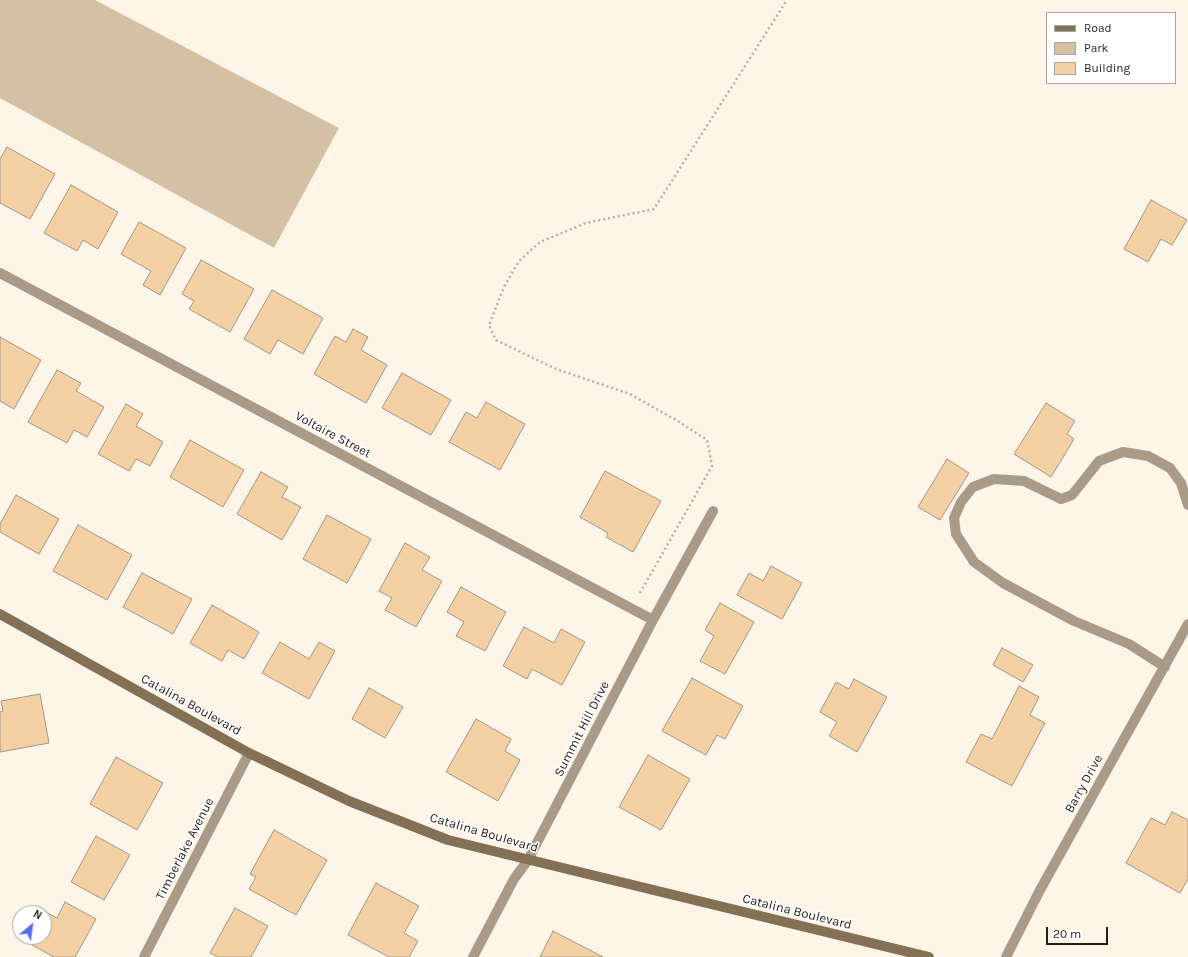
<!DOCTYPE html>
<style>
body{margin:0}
#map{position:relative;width:1188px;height:957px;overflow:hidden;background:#fef5e9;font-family:Karla,sans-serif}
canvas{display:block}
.legend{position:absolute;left:1046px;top:12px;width:130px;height:72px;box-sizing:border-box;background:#fff;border:1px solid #a7a5a2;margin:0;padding:5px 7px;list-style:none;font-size:12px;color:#221d16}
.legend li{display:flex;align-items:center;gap:8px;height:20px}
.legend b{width:20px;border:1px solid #a7a5a2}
.north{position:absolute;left:12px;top:905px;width:40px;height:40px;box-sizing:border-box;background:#fff;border:1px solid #a7a5a2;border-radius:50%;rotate:29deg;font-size:11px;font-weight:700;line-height:16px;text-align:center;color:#221d16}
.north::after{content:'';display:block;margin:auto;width:14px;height:18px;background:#5271e6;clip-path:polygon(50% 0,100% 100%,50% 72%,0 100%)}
.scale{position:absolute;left:1046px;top:927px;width:62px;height:18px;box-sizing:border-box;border:2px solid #221d16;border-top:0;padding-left:5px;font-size:12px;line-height:14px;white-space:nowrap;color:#221d16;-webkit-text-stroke:3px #fff;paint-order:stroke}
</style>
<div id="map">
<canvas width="1188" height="957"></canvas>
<ul class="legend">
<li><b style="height:5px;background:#847055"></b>Road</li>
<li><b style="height:11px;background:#d6c0a4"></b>Park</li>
<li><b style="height:11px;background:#f3d1a5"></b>Building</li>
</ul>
<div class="north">N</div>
<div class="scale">20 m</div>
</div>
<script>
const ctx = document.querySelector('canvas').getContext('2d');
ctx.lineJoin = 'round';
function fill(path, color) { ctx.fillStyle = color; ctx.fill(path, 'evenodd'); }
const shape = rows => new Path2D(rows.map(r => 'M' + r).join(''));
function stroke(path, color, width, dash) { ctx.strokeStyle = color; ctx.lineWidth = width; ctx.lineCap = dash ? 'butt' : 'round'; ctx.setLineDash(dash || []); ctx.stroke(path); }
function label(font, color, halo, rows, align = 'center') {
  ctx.font = font + ' Karla,sans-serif'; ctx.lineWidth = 3; ctx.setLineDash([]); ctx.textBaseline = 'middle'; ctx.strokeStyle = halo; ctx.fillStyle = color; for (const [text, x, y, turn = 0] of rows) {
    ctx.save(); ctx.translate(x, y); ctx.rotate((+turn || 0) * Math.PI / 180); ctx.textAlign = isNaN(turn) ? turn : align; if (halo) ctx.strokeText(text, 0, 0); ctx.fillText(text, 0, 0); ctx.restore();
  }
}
fill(shape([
 [0,0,95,0,339,128,274,248,0,98]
]), '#d6c0a4');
const building = shape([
 [7,147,55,174,30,219,0,203,0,159,7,147],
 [71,185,118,212,98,249,83,240,77,251,44,233,71,185],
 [1151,200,1187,220,1172,245,1161,239,1148,262,1124,249,1151,200],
 [139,222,186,248,160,295,143,285,151,271,121,254,139,222],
 [201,260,254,289,230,332,189,309,194,301,182,294,201,260],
 [272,290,323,318,303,354,278,340,270,354,244,339,272,290],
 [353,329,368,337,361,350,387,365,366,403,314,374,335,336,346,342,353,329],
 [0,337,41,360,14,409,0,401,0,337],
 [57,370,81,383,76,391,104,407,87,437,74,430,67,443,28,422,57,370],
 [402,373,451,400,431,435,382,408,402,373],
 [486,402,525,424,500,470,449,442,466,412,477,418,486,402],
 [1046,403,1075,421,1067,434,1074,439,1051,477,1014,454,1046,403],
 [126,404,143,414,136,426,163,442,150,466,136,459,129,471,98,454,126,404],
 [190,440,244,470,223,507,170,477,190,440],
 [947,459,969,473,940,520,918,507,947,459],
 [605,471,661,501,633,552,606,537,608,533,580,517,605,471],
 [261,472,288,487,282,497,301,507,282,540,237,514,261,472],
 [16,495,59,519,39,554,0,532,0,524,16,495],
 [327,515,371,539,347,583,303,559,327,515],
 [78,525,132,555,107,600,53,571,78,525],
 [405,543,430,557,422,570,442,581,416,627,385,610,392,598,379,591,405,543],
 [771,566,802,583,782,619,737,595,749,573,763,581,771,566],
 [142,573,192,599,173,634,123,607,142,573],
 [461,587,506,612,485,651,456,636,464,622,447,612,461,587],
 [720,603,754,622,725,674,700,661,714,636,705,630,720,603],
 [212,605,259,632,244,659,228,650,222,661,190,643,212,605],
 [524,627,554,643,561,629,585,642,562,685,532,669,527,679,503,666,524,627],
 [280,642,309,659,319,642,335,651,309,699,262,673,280,642],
 [1002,648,1033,665,1023,682,993,665,1002,648],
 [692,678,743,706,725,739,717,735,706,755,662,731,692,678],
 [854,679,887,697,857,752,829,736,837,722,820,712,836,682,849,689,854,679],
 [1019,686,1039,697,1030,715,1045,723,1012,786,966,762,981,734,992,739,1019,686],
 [369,688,403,707,385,738,352,719,369,688],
 [40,694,49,743,0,752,0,712,3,711,1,701,40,694],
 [476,719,511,739,505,751,520,760,498,801,446,772,476,719],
 [648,755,690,779,661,830,619,807,648,755],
 [116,757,163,783,137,830,90,804,116,757],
 [1172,812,1188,820,1188,879,1180,893,1126,863,1151,818,1165,825,1172,812],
 [274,830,327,860,296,915,249,889,256,877,250,874,274,830],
 [96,836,130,855,104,900,71,882,96,836],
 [376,883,419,906,404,933,418,941,409,957,389,957,348,935,376,883],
 [65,902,96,919,75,957,54,957,25,941,28,937,44,937,44,913,41,913,42,910,57,918,65,902],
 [235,908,268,926,251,957,218,957,210,953,235,908],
 [553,931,603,957,540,957,553,931]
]);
fill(building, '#f3d1a5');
stroke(building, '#a49583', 1);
stroke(shape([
 [640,593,712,466,707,440,676,420,630,394,556,369,496,340,489,325,504,287,519,261,540,242,586,223,654,209,787,0]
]), '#b7afa5', 2.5, [2, 3]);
stroke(shape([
 [1165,667,1129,644,1074,621,1003,583,974,562,956,534,954,518,961,502,973,487,994,479,1024,481,1061,499,1072,495,1099,461,1123,452,1148,456,1170,468,1181,483,1188,505]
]), '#aa9b89', 10);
stroke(shape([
 [0,273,653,620],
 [144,957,249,753],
 [473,957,514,879,528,860,653,620,713,511],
 [1006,957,1040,890,1188,624]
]), '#aa9b89', 10);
stroke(shape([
 [0,614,249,753,349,801,448,840,929,957]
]), '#847055', 10);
label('13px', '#221d16', '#fff', [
 ["Voltaire Street",333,435,28],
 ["Catalina Boulevard",191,705,29],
 ["Summit Hill Drive",582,729,-63],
 ["Barry Drive",1084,784,-61],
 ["Catalina Boulevard",484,833,16],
 ["Timberlake Avenue",185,849,-63],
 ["Catalina Boulevard",797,912,14]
]);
</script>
